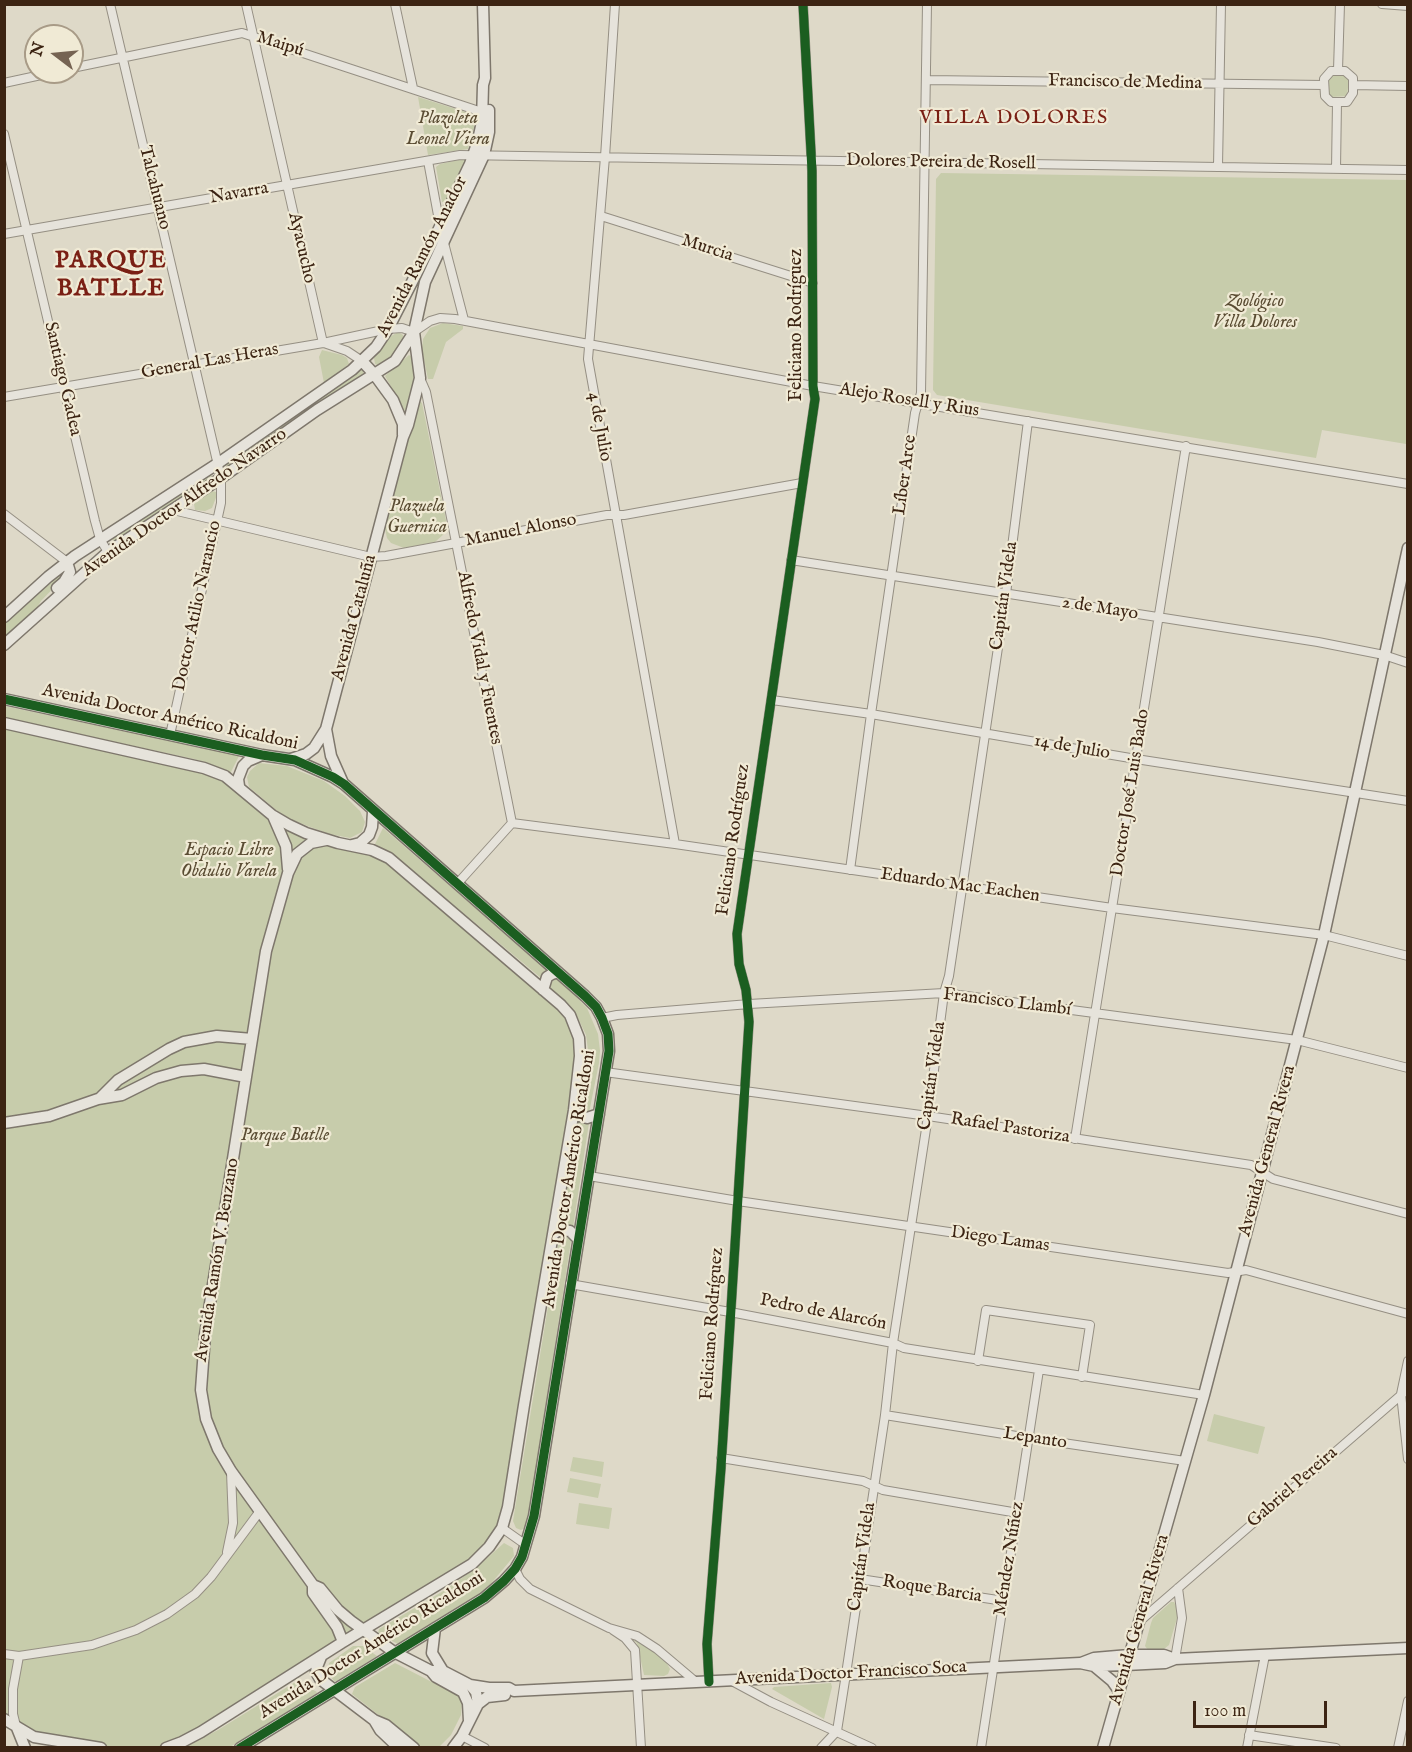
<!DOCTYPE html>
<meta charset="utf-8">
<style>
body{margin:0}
#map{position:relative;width:1412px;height:1752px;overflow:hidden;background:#ded9c8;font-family:"IM FELL English",serif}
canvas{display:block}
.frame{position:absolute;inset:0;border:6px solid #3c2413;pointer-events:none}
.north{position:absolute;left:24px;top:24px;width:60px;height:60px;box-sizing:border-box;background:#f0ead5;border:2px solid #a89b87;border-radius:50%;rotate:286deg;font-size:16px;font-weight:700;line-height:24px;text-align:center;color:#3c2413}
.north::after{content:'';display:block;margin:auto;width:21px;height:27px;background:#756352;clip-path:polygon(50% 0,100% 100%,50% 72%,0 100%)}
.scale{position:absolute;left:1193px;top:1701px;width:134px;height:27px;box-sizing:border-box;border:3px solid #3c2413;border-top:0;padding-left:8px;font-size:18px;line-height:21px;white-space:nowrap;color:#3c2413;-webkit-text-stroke:4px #f0ead5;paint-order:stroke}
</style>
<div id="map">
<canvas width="1412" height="1752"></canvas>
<div class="frame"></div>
<div class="north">N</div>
<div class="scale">100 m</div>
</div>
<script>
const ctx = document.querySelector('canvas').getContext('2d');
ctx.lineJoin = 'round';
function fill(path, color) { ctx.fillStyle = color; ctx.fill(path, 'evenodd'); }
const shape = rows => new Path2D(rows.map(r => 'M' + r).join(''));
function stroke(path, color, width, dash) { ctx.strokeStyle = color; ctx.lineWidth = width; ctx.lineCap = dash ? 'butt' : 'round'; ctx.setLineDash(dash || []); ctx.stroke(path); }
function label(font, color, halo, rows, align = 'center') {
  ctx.font = font + ' "IM FELL English",serif'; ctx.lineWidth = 4.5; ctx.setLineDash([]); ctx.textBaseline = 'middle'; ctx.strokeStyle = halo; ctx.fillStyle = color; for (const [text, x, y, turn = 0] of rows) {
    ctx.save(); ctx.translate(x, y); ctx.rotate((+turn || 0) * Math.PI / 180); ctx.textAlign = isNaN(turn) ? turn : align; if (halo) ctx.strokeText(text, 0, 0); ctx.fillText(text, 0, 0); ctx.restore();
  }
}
fill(shape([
 [1332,76,1346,76,1349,79,1347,96,1331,97,1328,94,1329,78],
 [418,97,475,115,476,120,468,149,428,155],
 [463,159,465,160,465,163,448,198,444,202,442,202,436,167,440,164],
 [941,173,1407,180,1407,443,1406,444,1322,430,1316,458,937,395,933,390,936,179],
 [443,323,463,326,463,329,446,342,433,379,428,379,422,350,423,339,430,328],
 [398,332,403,335,404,339,392,357,380,366,375,364,374,358,388,338],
 [322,350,342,355,347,358,349,364,324,383,319,357],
 [409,355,412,357,415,366,415,381,406,413,385,376],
 [360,369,364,370,363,374,227,467,226,466,226,464],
 [419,400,422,403,447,525,444,534,435,542,404,548,391,543,387,538,385,529,417,403],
 [210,474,213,477,113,541,112,538],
 [212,491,216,492,217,495,212,508,205,511,195,510,194,504],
 [62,572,65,573,64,577,41,601,34,613,5,640,5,623],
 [4,706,209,749,239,756,230,774,208,763,194,759,5,718],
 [5,723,204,768,289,825,372,850,561,1005,580,1056,508,1507,481,1556,166,1748,101,1748,42,1739,5,1719],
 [259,763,287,766,324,781,345,796,360,811,365,822,362,832,350,838,329,834,292,820,276,810,249,787,247,777,250,771],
 [383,828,547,970,541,978,394,855,375,844],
 [556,979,564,984,587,1008,598,1034,600,1051,599,1063,589,1113,582,1112,580,1107,587,1065,588,1050,586,1035,577,1016,570,1006,551,989,550,983],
 [578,1122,589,1123,573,1227,561,1225],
 [562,1236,570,1237,571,1241,527,1525,525,1528,521,1530,516,1528,513,1521,559,1239],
 [1214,1414,1265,1427,1258,1454,1207,1441],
 [573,1457,604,1462,602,1477,570,1471],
 [570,1478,601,1484,598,1498,567,1492],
 [579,1503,612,1508,609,1529,576,1524],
 [504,1543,513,1548,514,1556,489,1586,473,1599,398,1644,378,1634,379,1629,445,1590,476,1568],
 [1171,1602,1174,1602,1177,1608,1178,1615,1169,1645,1164,1649,1148,1650,1145,1646,1151,1623,1153,1618],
 [626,1635,649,1648,666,1662,670,1669,668,1674,664,1676,644,1675,637,1643],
 [353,1646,363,1646,377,1656,337,1681,334,1681,328,1673,329,1663],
 [395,1663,459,1696,462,1701,461,1715,451,1735,439,1747,419,1747,352,1694,355,1687],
 [297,1681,317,1692,316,1694,230,1747,185,1747,218,1730],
 [831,1683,832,1687,824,1719,772,1689,774,1687]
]), '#c7ccab');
const street = shape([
 [110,4,221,478,221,503,170,735],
 [246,4,323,343],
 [395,4,413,88],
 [615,4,605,157,588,359,675,844],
 [1382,4,1408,6],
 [72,68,242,33,482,112],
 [1338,70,1340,4],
 [1331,71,1345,71,1353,78,1353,93,1347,102,1331,102,1325,96,1324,79,1331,71],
 [927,80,1324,85],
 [4,83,55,72],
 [1353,85,1408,86],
 [4,134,95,521,100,539,108,552],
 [428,161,440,226],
 [1218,166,1221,4],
 [1336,169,1337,102],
 [601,216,813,283],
 [4,234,460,155,1408,170],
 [444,243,464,320],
 [324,343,347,351,362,361],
 [420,378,426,392,512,823],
 [4,397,323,343,388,329,402,328,414,332,430,321,440,318,455,319,813,386,1408,484],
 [173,510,371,557,386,556,607,515,624,515,802,483],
 [4,514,67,562],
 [791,560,1318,642,1384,655,1408,663],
 [772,700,871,714,1136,759,1408,801],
 [512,823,675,844,1112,908,1324,935,1408,956],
 [850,870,871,714,915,413,921,393,927,4],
 [457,884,512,823],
 [602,1018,617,1015,749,1004,944,993,1297,1040,1408,1068],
 [605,1072,928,1116,1251,1165,1273,1179,1408,1214],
 [1075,1139,1186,446],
 [589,1176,738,1201,1228,1273,1246,1270,1408,1314],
 [570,1284,730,1312,893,1343,904,1348,1204,1395],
 [978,1361,986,1310,1090,1325,1082,1377],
 [1408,1361,1401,1394,1408,1459],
 [885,1415,1029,1438,1185,1461],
 [721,1458,863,1481,883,1490,1018,1513],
 [502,1528,526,1545],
 [227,1552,233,1523,231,1472],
 [515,1569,520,1579,530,1589,609,1628,637,1636,657,1649,696,1682],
 [860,1579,1004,1601],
 [1140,1621,1408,1389],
 [613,1630,625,1638,635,1650,641,1748],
 [4,1654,19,1656,92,1645,136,1630,167,1614,195,1594,211,1577,260,1511],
 [1175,1659,1182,1618,1178,1588],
 [732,1681,771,1702,872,1748],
 [709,1682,707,1644,721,1468,749,1022,746,990,739,964,737,934,815,399,813,386,812,171,803,4],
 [16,1726,13,1714,13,1689,19,1656],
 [1249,1735,1336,1748],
 [462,1736,485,1748],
 [821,1748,837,1731,846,1674,885,1415,893,1343,928,1116,944,993,949,976,1006,594,1028,421],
 [981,1748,1039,1370],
 [1247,1748,1265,1655],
 [1398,1748,1408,1701]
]);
const secondary = shape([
 [362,361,374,374,393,400,403,424,403,435],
 [57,588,64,582,70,572,67,562],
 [4,617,48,577,75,556,217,464,352,370,376,347,388,329,434,239,470,164,477,144,482,122,483,85,485,78,483,4],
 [4,645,108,552,221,478,317,410,395,361,414,332,425,282,484,155,489,132,489,110],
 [4,699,262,755,295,760,333,777,344,784,585,996,596,1007,602,1018,608,1034,609,1051,534,1516,522,1557,515,1569,504,1581,484,1598,240,1748],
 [4,723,204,768,225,776,272,815,289,825,306,833,338,843,372,850,389,858,561,1005,570,1015,579,1038,580,1056,574,1110,524,1405,508,1507,502,1528,489,1547,472,1564,343,1642,201,1732,182,1742,166,1748],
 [326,729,331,756,343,783],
 [291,759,306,754,314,748,326,729,403,437,408,425,420,378,414,332],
 [239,786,238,779,243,766,248,761,262,755],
 [273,816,286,846,288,869],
 [326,840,311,843,297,854,288,873,266,951,205,1335,201,1390,206,1419,218,1449,231,1471,313,1585,313,1593,337,1627,343,1642],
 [352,845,360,843,369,835,372,827,373,812],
 [543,990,547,977,552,974,558,972],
 [99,1099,118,1080,169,1049,184,1042,217,1036,252,1039],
 [574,1110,579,1116,587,1118,599,1114],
 [4,1123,49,1116,98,1099,122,1095,156,1078,181,1071,204,1069,246,1077],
 [553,1234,560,1230,570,1231,578,1239],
 [313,1585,320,1588,338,1610,351,1621,394,1652,431,1671,443,1671,470,1685,489,1688,509,1688,514,1691,1080,1663,1094,1666,1126,1665,1165,1663,1175,1659,1408,1648],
 [435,1628,432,1653,443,1671],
 [321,1657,317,1667,316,1672,320,1679,374,1720,386,1725,414,1748],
 [1081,1663,1094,1658,1129,1655,1164,1655,1175,1659],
 [1094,1666,1112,1681,1119,1691],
 [431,1671,436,1677,463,1692,468,1703,469,1721],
 [478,1704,487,1697,505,1695],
 [4,1719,34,1737,101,1748],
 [374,1720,380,1730,399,1748],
 [17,1728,25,1748],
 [453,1748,462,1736,478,1704,476,1692,470,1685],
 [1103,1748,1204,1395,1324,935,1408,548]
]);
stroke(street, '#958f83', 10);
stroke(secondary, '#7e776c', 13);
stroke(street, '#e6e3db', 8);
stroke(secondary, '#e6e3db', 10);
stroke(shape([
 [4,699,262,755,295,760,333,777,344,784,585,996,596,1007,602,1018,608,1034,609,1051,534,1516,522,1557,515,1569,504,1581,484,1598,240,1748],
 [709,1682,707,1644,721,1468,749,1022,746,990,739,964,737,934,815,399,813,386,812,171,803,4]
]), '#1b5e20', 9);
label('18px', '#3c2413', '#f0ead5', [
 ["Maipú",280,45,18],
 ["Francisco de Medina",1125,83,1],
 ["Dolores Pereira de Rosell",941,163,1],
 ["Talcahuano",154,188,76],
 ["Navarra",239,194,-10],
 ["Ayacucho",301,248,77],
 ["Murcia",707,249,18],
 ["Avenida Ramón Anador",423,257,-63],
 ["Feliciano Rodríguez",797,325,-90],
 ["General Las Heras",210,362,-10],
 ["Santiago Gadea",62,379,77],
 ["Alejo Rosell y Rius",909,401,9],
 ["4 de Julio",599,427,80],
 ["Líber Arce",906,475,-82],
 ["Avenida Doctor Alfredo Navarro",185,503,-35],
 ["Manuel Alonso",521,531,-11],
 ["Capitán Videla",1005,596,-82],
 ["Doctor Atilio Narancio",198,606,-78],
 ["2 de Mayo",1100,609,9],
 ["Avenida Cataluña",355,618,-75],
 ["Alfredo Vidal y Fuentes",479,658,79],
 ["Avenida Doctor Américo Ricaldoni",170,718,12],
 ["14 de Julio",1072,748,10],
 ["Doctor José Luis Bado",1131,793,-81],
 ["Feliciano Rodríguez",734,840,-82],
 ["Eduardo Mac Eachen",960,886,8],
 ["Francisco Llambí",1007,1003,7],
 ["Capitán Videla",933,1076,-82],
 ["Rafael Pastoriza",1010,1129,9],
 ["Avenida General Rivera",1268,1151,-75],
 ["Avenida Doctor Américo Ricaldoni",570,1179,-81],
 ["Diego Lamas",1000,1240,8],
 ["Avenida Ramón V. Benzano",218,1260,-81],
 ["Pedro de Alarcón",823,1313,11],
 ["Feliciano Rodríguez",713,1324,-86],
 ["Lepanto",1035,1439,9],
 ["Gabriel Pereira",1293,1488,-41],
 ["Capitán Videla",863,1557,-82],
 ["Méndez Núñez",1010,1559,-81],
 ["Roque Barcia",932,1590,9],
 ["Avenida General Rivera",1140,1620,-74],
 ["Avenida Doctor Américo Ricaldoni",372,1646,-32],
 ["Avenida Doctor Francisco Soca",851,1674,-3]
]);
label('italic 18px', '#5a4c33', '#f0ead5', [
 ["Plazoleta",448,119],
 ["Leonel Viera",448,140],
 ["Zoológico",1255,302],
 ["Villa Dolores",1255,323],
 ["Plazuela",417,507],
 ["Guernica",417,528],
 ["Espacio Libre",229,851],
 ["Obdulio Varela",229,872],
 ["Parque Batlle",285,1136]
]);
ctx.letterSpacing = '1.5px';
label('20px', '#7a1f14', '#f0ead5', [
 ["VILLA DOLORES",1014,119]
]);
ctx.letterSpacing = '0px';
ctx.letterSpacing = '1.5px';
label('bold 24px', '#7a1f14', '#f0ead5', [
 ["PARQUE",111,262],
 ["BATLLE",111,290]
]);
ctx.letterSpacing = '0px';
</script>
